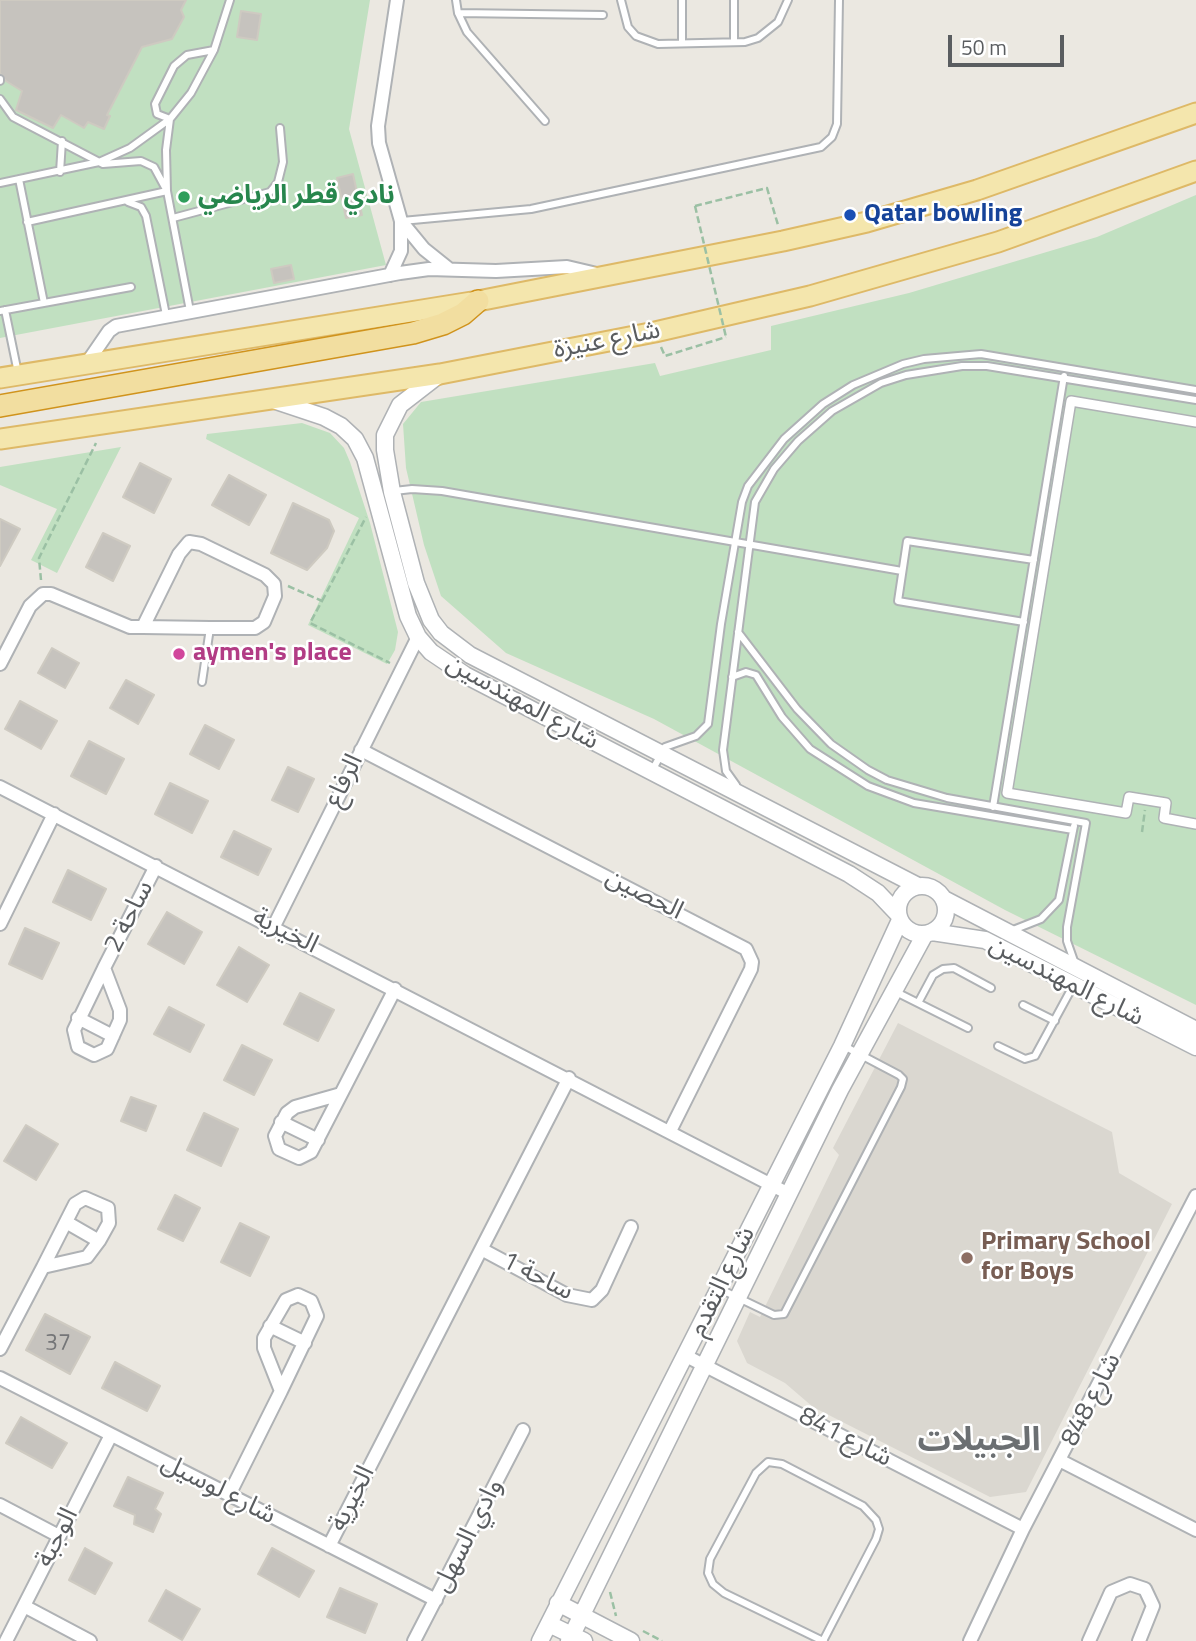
<!DOCTYPE html>
<meta charset="utf-8">
<style>
body{margin:0}
#map{position:relative;width:1196px;height:1641px;overflow:hidden;background:#ebe8e1;font-family:"Titillium Web",sans-serif}
canvas{display:block}
.scale{position:absolute;left:948px;top:35px;width:116px;height:32px;box-sizing:border-box;border:4px solid #5a5d60;border-top:0;padding-left:9px;font-size:21px;line-height:24px;white-space:nowrap;color:#5a5d60;-webkit-text-stroke:5px #fff;paint-order:stroke}
</style>
<div id="map">
<canvas width="1196" height="1641"></canvas>
<div class="scale">50 m</div>
</div>
<script>
const ctx = document.querySelector('canvas').getContext('2d');
ctx.lineJoin = 'round';
function fill(path, color) { ctx.fillStyle = color; ctx.fill(path, 'evenodd'); }
const shape = rows => new Path2D(rows.map(r => 'M' + r).join(''));
function stroke(path, color, width, dash) { ctx.strokeStyle = color; ctx.lineWidth = width; ctx.lineCap = dash ? 'butt' : 'round'; ctx.setLineDash(dash || []); ctx.stroke(path); }
function label(font, color, halo, rows, align = 'center') {
  ctx.font = font + ' "Titillium Web","Noto Sans Arabic",sans-serif'; ctx.lineWidth = 5; ctx.setLineDash([]); ctx.textBaseline = 'middle'; ctx.strokeStyle = halo; ctx.fillStyle = color; for (const [text, x, y, turn = 0] of rows) {
    ctx.save(); ctx.translate(x, y); ctx.rotate((+turn || 0) * Math.PI / 180); ctx.textAlign = isNaN(turn) ? turn : align; if (halo) ctx.strokeText(text, 0, 0); ctx.fillText(text, 0, 0); ctx.restore();
  }
}
fill(shape([
 [898,1023,1112,1132,1119,1173,1172,1204,1026,1492,990,1497,813,1407,785,1383,747,1363,737,1341,750,1312,760,1317,839,1155,833,1148]
]), '#dad7d0');
fill(shape([
 [0,0,370,0,349,129,386,265,0,338],
 [1196,195,1196,1005,1005,910,654,719,506,653,441,596,424,545,406,468,403,424,421,402,655,363,660,376,771,350,771,326,909,293,1097,237],
 [302,423,330,433,344,448,350,462,370,523,398,632,395,650,387,664,308,625,359,518,206,439,207,434],
 [121,447,57,573,31,560,57,509,0,485,0,467]
]), '#c1e0c1');
const building = shape([
 [0,0,186,0,181,10,184,17,172,39,142,47,107,115,110,116,104,129,88,122,84,128,61,115,53,128,16,110,22,91,6,81,0,73,0,0],
 [241,11,261,14,257,40,237,37,241,11],
 [353,174,362,215,346,218,337,178,353,174],
 [291,265,294,279,274,283,271,269,291,265],
 [140,463,171,479,154,513,123,497,140,463],
 [229,475,266,495,249,525,212,505,229,475],
 [293,503,329,520,334,531,327,548,307,570,271,553,293,503],
 [0,519,20,529,0,566,0,519],
 [103,533,130,546,113,581,86,567,103,533],
 [52,648,79,663,65,688,38,673,52,648],
 [126,680,154,695,138,724,110,708,126,680],
 [20,701,57,721,41,749,5,729,20,701],
 [205,725,234,740,219,769,190,754,205,725],
 [89,741,124,759,106,794,71,776,89,741],
 [288,767,314,779,298,812,272,800,288,767],
 [170,783,208,801,192,833,155,814,170,783],
 [234,831,271,849,258,875,221,857,234,831],
 [68,870,106,889,91,920,53,902,68,870],
 [167,912,202,932,184,964,148,944,167,912],
 [25,928,59,943,42,979,9,964,25,928],
 [239,947,269,965,247,1002,217,985,239,947],
 [300,993,334,1010,318,1041,284,1024,300,993],
 [169,1007,204,1025,190,1052,154,1034,169,1007],
 [242,1045,272,1060,254,1095,224,1080,242,1045],
 [131,1097,156,1106,146,1131,121,1121,131,1097],
 [204,1113,238,1129,221,1166,187,1150,204,1113],
 [26,1125,58,1144,36,1180,4,1161,26,1125],
 [175,1195,200,1208,183,1241,158,1229,175,1195],
 [240,1223,269,1237,250,1276,221,1262,240,1223],
 [45,1314,90,1337,70,1374,26,1350,45,1314],
 [115,1362,160,1386,147,1411,102,1388,115,1362],
 [21,1417,67,1443,52,1468,6,1443,21,1417],
 [128,1477,163,1493,155,1509,161,1514,153,1532,134,1524,135,1515,114,1506,128,1477],
 [85,1548,112,1563,95,1594,69,1580,85,1548],
 [272,1548,314,1571,299,1597,258,1574,272,1548],
 [340,1588,377,1604,365,1633,327,1617,340,1588],
 [166,1590,200,1609,182,1640,149,1621,166,1590]
]);
fill(building, '#c6c3be');
stroke(building, '#cecac1', 2);
const service = shape([
 [456,0,458,13,467,32,545,121],
 [621,0,628,27,636,36,658,44,745,42,758,38,778,22,788,0],
 [682,0,682,43],
 [458,13,603,15],
 [734,42,734,0],
 [0,81,0,79],
 [0,99,13,117,103,164,141,161,154,167,167,191,27,222],
 [170,119,166,150,167,191,190,311],
 [170,119,157,114,155,104,174,66,187,55,214,50],
 [60,172,62,141],
 [19,179,44,303],
 [0,183,99,162,130,148,170,119,191,93,214,50,230,0],
 [128,202,141,207,146,216,166,315],
 [173,218,270,192,278,182,283,162,280,128],
 [402,221,531,209,821,147,832,137,837,124,839,0],
 [5,310,18,373],
 [0,311,131,287],
 [394,491,412,489,442,491,902,571],
 [1024,622,898,601,907,541,1034,560],
 [738,632,797,709,831,744,868,770,887,780,947,798,1086,823,1067,927,1067,941,1074,961],
 [732,677,746,672,756,675,782,717,810,749,868,786,914,803,1073,830],
 [202,682,210,628],
 [653,769,665,747,696,736,708,724,721,624,742,502,748,486,784,439,823,404,853,385,903,364,924,359,981,354,1196,390],
 [736,785,726,771,723,750,755,502,774,469,798,441,832,411,881,383,906,375,962,366,987,366,1196,400],
 [993,807,1064,376],
 [1013,930,1041,919,1059,900,1074,826],
 [894,991,968,1028],
 [918,1003,933,975,943,969,954,968,991,988],
 [1023,1005,1055,1021],
 [998,1046,1025,1059,1035,1056,1073,986],
 [720,1289,774,1315,784,1314,901,1087,903,1079,899,1075,844,1046],
 [823,1641,876,1539,879,1529,876,1520,863,1506,782,1464,768,1462,756,1473,710,1559,708,1573,713,1584,724,1593,823,1641,824,1641]
]);
const pedestrian = shape([
 [1196,422,1071,401,1007,793,1126,813,1129,797,1166,803,1164,818,1196,824]
]);
const minor = shape([
 [401,221,424,249,449,269],
 [390,275,401,251,401,221,379,143,378,126,397,0],
 [87,363,109,331,116,326,400,273,429,269,496,271,567,267,601,275],
 [0,664,30,606,43,594,51,594,130,627,143,627,210,628,255,628,264,622,275,596,274,584,265,575,201,544,189,542,179,554,143,627],
 [361,750,746,949,752,962,751,969,670,1131],
 [0,787,789,1194],
 [0,924,54,814],
 [274,926,418,637],
 [104,968,120,1010,120,1020,107,1049,94,1055,78,1047,74,1030,104,968],
 [104,968,156,866],
 [78,1018,113,1036],
 [341,1094,311,1152,299,1158,279,1149,275,1136,287,1113,295,1107,341,1094],
 [341,1094,395,989],
 [281,1122,318,1140],
 [85,1198,108,1208,109,1223,99,1241,87,1257,43,1267,75,1204,85,1198],
 [66,1222,99,1241],
 [483,1250,567,1295,592,1300,602,1290,631,1227],
 [298,1295,311,1301,317,1316,281,1391,264,1348,264,1338,286,1300,298,1295],
 [270,1326,305,1343],
 [0,1349,43,1267],
 [686,1356,1023,1529],
 [0,1378,436,1600],
 [1061,1461,1196,1530],
 [229,1495,281,1391],
 [0,1505,59,1536],
 [329,1546,569,1078],
 [24,1606,90,1641],
 [6,1641,111,1435],
 [414,1641,523,1430],
 [970,1641,1023,1529,1196,1196],
 [1089,1641,1111,1592,1130,1584,1145,1589,1153,1606,1139,1641]
]);
const tertiary = shape([
 [440,374,400,405,385,435,385,450,392,492,416,583,431,620,441,633,470,655,918,886],
 [273,400,324,417,341,426,355,439,365,458,408,616,418,637,431,652,465,675,849,874,878,893,897,913],
 '898 910a24 24 0 1 1 48 0a24 24 0 1 1-48 0Z',
 [944,899,1196,1030],
 [932,932,985,940,1196,1047],
 [558,1603,631,1641],
 [549,1624,584,1641],
 [540,1641,842,1046,900,920],
 [569,1641,840,1090,925,934]
]);
const primary = shape([
 [0,378,478,301,783,241,867,222,977,190,1196,113],
 [0,439,440,374,655,332,810,296,998,242,1196,171]
]);
const trunk = shape([
 [0,406,413,333,443,324,463,314,478,301]
]);
stroke(service, '#afb2b5', 10);
stroke(pedestrian, '#afb2b5', 12);
stroke(minor, '#afb2b5', 16);
stroke(tertiary, '#afb2b5', 19);
stroke(primary, '#deb967', 23);
stroke(trunk, '#d0931c', 24);
stroke(shape([
 [695,206,767,188,778,225],
 [661,347,665,356,726,337],
 [41,580,39,558,96,443],
 [288,586,322,601,310,623,390,663],
 [322,601,366,517],
 [1142,832,1145,810],
 [610,1592,616,1616],
 [643,1631,662,1641]
]), '#9bc0a4', 2.5, [7, 3.5]);
stroke(service, '#fff', 6);
stroke(pedestrian, '#fff', 9);
stroke(minor, '#fff', 12);
stroke(tertiary, '#fff', 16);
stroke(primary, '#f4e6ad', 19);
stroke(trunk, '#f2dea0', 21);
stroke(shape([
 [695,206,726,337]
]), '#9bc0a4', 2.5, [7, 3.5]);
for (const [x, y, r, color] of [
 [184,197,7,"#2e9e5b"],
 [850,215,7,"#1a4fb4"],
 [179,654,7,"#d1479c"],
 [967,1258,7,"#8d6e63"]
]) { const dot = new Path2D(); dot.arc(x, y, r, 0, 2 * Math.PI); ctx.fillStyle = color; ctx.fill(dot); stroke(dot, '#fff', 2.5); }
label('23px', '#757678', null, [
 ["37",58,1344]
]);
label('bold 26px', '#27864d', '#fff', [
 ["نادي قطر الرياضي",198,197]
], 'left');
label('bold 26px', '#164399', '#fff', [
 ["Qatar bowling",864,215]
], 'left');
label('26px', '#5a5d60', '#fff', [
 ["شارع عنيزة",607,341,-11],
 ["شارع المهندسين",522,703,29],
 ["الرفاع",345,781,-64],
 ["الحصين",644,895,27],
 ["ساحة 2",130,917,-63],
 ["الخيرية",285,932,27],
 ["شارع المهندسين",1066,982,27],
 ["ساحة 1",537,1277,27],
 ["شارع التقدم",723,1282,-64],
 ["شارع 848",1092,1400,-63],
 ["شارع 841",845,1438,27],
 ["شارع لوسيل",218,1490,27],
 ["الخيرية",353,1499,-63],
 ["وادي السهل",469,1536,-63],
 ["الوجبة",58,1538,-63]
]);
label('bold 26px', '#b23c85', '#fff', [
 ["aymen's place",193,654]
], 'left');
label('bold 26px', '#785e54', '#fff', [
 ["Primary School",981,1243],
 ["for Boys",981,1273]
], 'left');
label('bold 33px', '#6b6f72', '#fff', [
 ["الجبيلات",979,1442]
]);
</script>
